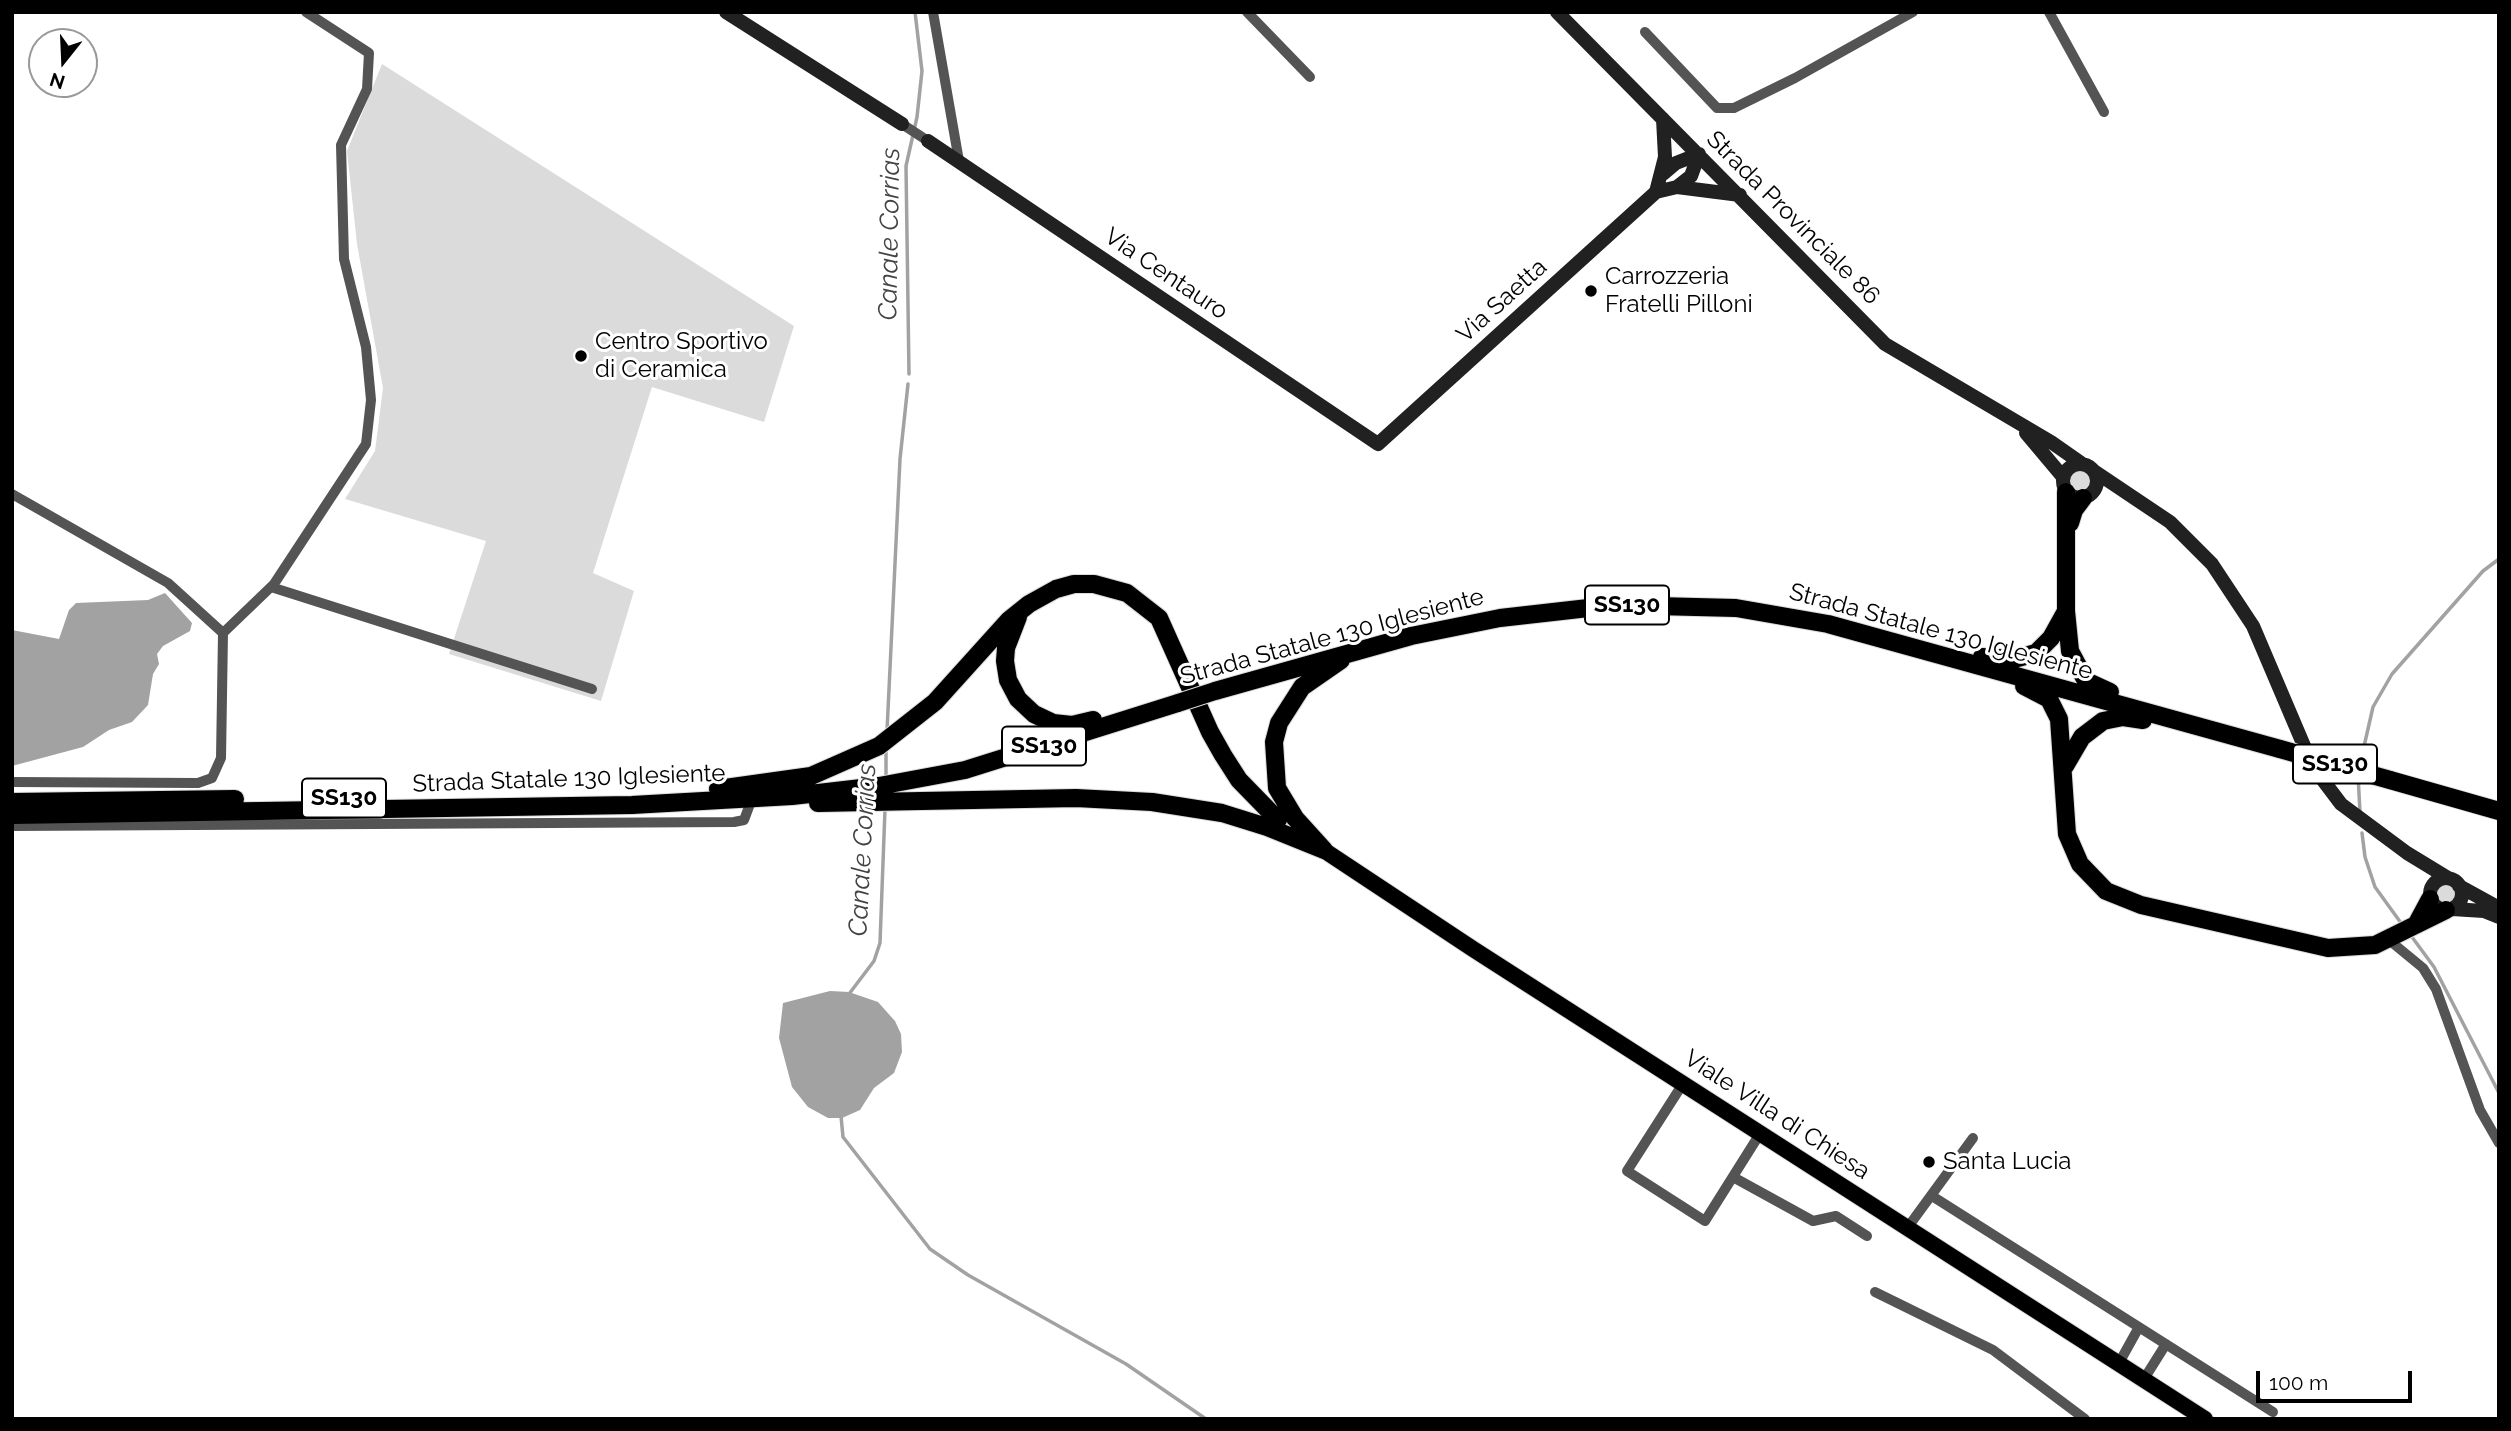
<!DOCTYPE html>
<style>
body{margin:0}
#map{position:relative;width:2511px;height:1431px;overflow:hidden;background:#fff;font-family:Raleway,sans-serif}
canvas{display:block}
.frame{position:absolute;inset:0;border:14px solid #000;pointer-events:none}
.north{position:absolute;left:28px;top:28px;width:70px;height:70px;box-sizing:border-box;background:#fff;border:2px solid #999;border-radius:50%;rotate:198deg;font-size:19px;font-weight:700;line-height:28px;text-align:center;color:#000}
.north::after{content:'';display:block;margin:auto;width:24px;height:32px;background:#000;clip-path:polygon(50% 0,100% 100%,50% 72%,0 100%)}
.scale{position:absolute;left:2256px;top:1371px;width:156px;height:32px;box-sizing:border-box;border:4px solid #000;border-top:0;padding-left:9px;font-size:21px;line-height:24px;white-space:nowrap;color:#000;-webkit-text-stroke:5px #fff;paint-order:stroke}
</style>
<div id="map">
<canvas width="2511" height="1431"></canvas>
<div class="frame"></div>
<div class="north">N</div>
<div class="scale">100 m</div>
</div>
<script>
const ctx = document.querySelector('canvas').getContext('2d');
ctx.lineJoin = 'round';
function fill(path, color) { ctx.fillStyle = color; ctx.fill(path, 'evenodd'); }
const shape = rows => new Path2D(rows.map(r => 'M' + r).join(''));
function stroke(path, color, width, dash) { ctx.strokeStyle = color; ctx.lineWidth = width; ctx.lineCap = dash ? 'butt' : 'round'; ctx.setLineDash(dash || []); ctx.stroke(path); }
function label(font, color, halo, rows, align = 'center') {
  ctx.font = font + ' Raleway,sans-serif'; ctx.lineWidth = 6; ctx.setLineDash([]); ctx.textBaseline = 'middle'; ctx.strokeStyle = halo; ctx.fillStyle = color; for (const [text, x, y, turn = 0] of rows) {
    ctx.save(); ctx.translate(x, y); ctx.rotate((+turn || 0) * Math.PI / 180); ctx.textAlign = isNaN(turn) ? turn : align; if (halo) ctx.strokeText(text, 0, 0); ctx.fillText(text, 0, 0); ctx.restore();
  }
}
fill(shape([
 [382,64,794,326,764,422,652,387,593,573,634,591,601,701,449,654,486,541,345,499,375,451,383,388,357,244,347,151],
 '2067 480a13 13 0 1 1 26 0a13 13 0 1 1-26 0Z',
 '2432 893a13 13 0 1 1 26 0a13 13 0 1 1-26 0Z'
]), '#dbdbdb');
fill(shape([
 [165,593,192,623,190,631,163,646,157,654,159,664,153,674,148,705,132,722,109,730,83,747,12,766,12,630,59,639,69,610,76,603,148,600],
 [830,991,849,992,878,1002,895,1021,901,1034,902,1052,894,1073,874,1088,860,1110,842,1118,828,1118,808,1107,792,1087,779,1038,783,1003]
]), '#a2a2a2');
stroke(shape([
 [909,374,906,166,917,117,922,71,915,12],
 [887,731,900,459,908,384],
 [2360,764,2373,707,2392,674,2483,571,2499,559],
 [2358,775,2360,812],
 [886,780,886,749],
 [2362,833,2365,857,2375,887,2401,923],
 [2412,937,2434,967,2499,1093],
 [849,994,874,961,880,943,885,809],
 [841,1116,843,1137,930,1249,968,1275,1126,1364,1206,1419]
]), '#a2a2a2', 3.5);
const primary = shape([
 [1313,843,1473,949,2205,1419]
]);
const highway = shape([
 [2066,492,2066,611,2070,651,2086,681,2110,692],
 [2070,523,2074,510,2083,498],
 [1018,617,1006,648,1005,661,1008,680,1018,699,1034,714,1053,723,1072,725,1093,720],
 [1982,657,2014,659,2036,653,2051,638,2066,611],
 [2024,686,2049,699,2059,719,2067,834,2080,864,2106,891,2141,905,2328,948,2375,945,2446,910],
 [1215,691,1411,636,1500,618,1615,605,1736,608,1828,624,2280,749],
 [2065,766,2082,737,2103,721,2123,717,2143,720],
 [2390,780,2499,811],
 [718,789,811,776,879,746,935,702,1009,620,1029,604,1056,589,1074,584,1094,584,1127,593,1159,618,1210,732,1223,755,1239,780,1278,820],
 [12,802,235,799],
 [818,803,1076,798,1152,802,1222,813,1267,827,1324,850],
 [12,815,632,805,792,796,879,786,965,770,1178,703],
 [1324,850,1295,818,1277,788,1274,742,1279,723,1302,687,1341,660],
 [2416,925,2430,899]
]);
stroke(primary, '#dbdbdb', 18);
stroke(highway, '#dbdbdb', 20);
stroke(shape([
 [933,12,959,161],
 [1247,12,1310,77],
 [2049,12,2104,112],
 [1645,32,1717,108,1734,108,1795,78,1913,12],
 [902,124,928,141],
 [12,494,168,583,223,633],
 [271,587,592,689],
 [12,782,198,783,212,778,221,758,223,633,274,584,366,444,371,400,366,347,344,259,341,145,367,89,369,53,306,12],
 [12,826,734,822,744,820,750,804],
 [2389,940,2423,968,2436,989,2480,1110,2499,1143],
 [1684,1082,1627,1171,1705,1221,1761,1132],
 [1733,1177,1813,1221,1836,1216,1867,1236],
 [1932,1196,2273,1412],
 [1908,1227,1973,1138],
 [1875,1292,1993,1350,2085,1419],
 [2119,1363,2139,1327],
 [2144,1379,2166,1344]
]), '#545454', 10);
stroke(shape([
 [726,12,902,124],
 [1557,12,1885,344,2051,442,2081,463],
 [928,141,1378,444,1656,192,1665,157,1663,119],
 [1663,174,1676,163,1699,154],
 [1677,187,1691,176,1699,154],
 [1656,192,1677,187,1740,195],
 [2026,433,2063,477],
 '2063 481a17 17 0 1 1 34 0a17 17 0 1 1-34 0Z',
 [2094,471,2170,522,2212,564,2253,626,2313,767,2341,804,2407,853,2448,878],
 '2430 894a16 16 0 1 1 32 0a16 16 0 1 1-32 0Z',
 [2459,886,2499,908],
 [2452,909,2484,911,2499,917]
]), '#212121', 14);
stroke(primary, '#000', 16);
stroke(highway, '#000', 18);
const highwayBridge = shape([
 [1178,703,1215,691],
 [2280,749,2390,780]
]);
stroke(highwayBridge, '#dbdbdb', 20, []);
stroke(highwayBridge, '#000', 18);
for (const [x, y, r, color] of [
 [1591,291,7,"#000"],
 [581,356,7,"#000"],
 [1929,1162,7,"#000"]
]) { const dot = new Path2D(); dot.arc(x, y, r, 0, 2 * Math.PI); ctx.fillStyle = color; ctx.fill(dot); stroke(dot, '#fff', 2.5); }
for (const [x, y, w] of [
 [1627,605,84],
 [1044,746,84],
 [2335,764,84],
 [344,798,84]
]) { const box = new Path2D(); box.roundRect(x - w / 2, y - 19.5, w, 39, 5); ctx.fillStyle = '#fff'; ctx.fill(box); stroke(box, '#000', 2); }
label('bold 23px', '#000', null, [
 ["SS130",1627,605],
 ["SS130",1044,746],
 ["SS130",2335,764],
 ["SS130",344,798]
]);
label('24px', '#000', '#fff', [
 ["Strada Provinciale 86",1793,218,45],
 ["Via Centauro",1166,274,34],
 ["Via Saetta",1502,301,-42],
 ["Strada Statale 130 Iglesiente",1941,632,15],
 ["Strada Statale 130 Iglesiente",1332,637,-15],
 ["Strada Statale 130 Iglesiente",569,779,-2],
 ["Viale Villa di Chiesa",1777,1115,33]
]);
label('24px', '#000', '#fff', [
 ["Carrozzeria",1605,277],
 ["Fratelli Pilloni",1605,305],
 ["Centro Sportivo",595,342],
 ["di Ceramica",595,370],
 ["Santa Lucia",1943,1162]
], 'left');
label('italic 26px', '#434343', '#fff', [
 ["Canale Corrias",890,234,-89],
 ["Canale Corrias",863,850,-87]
]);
</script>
